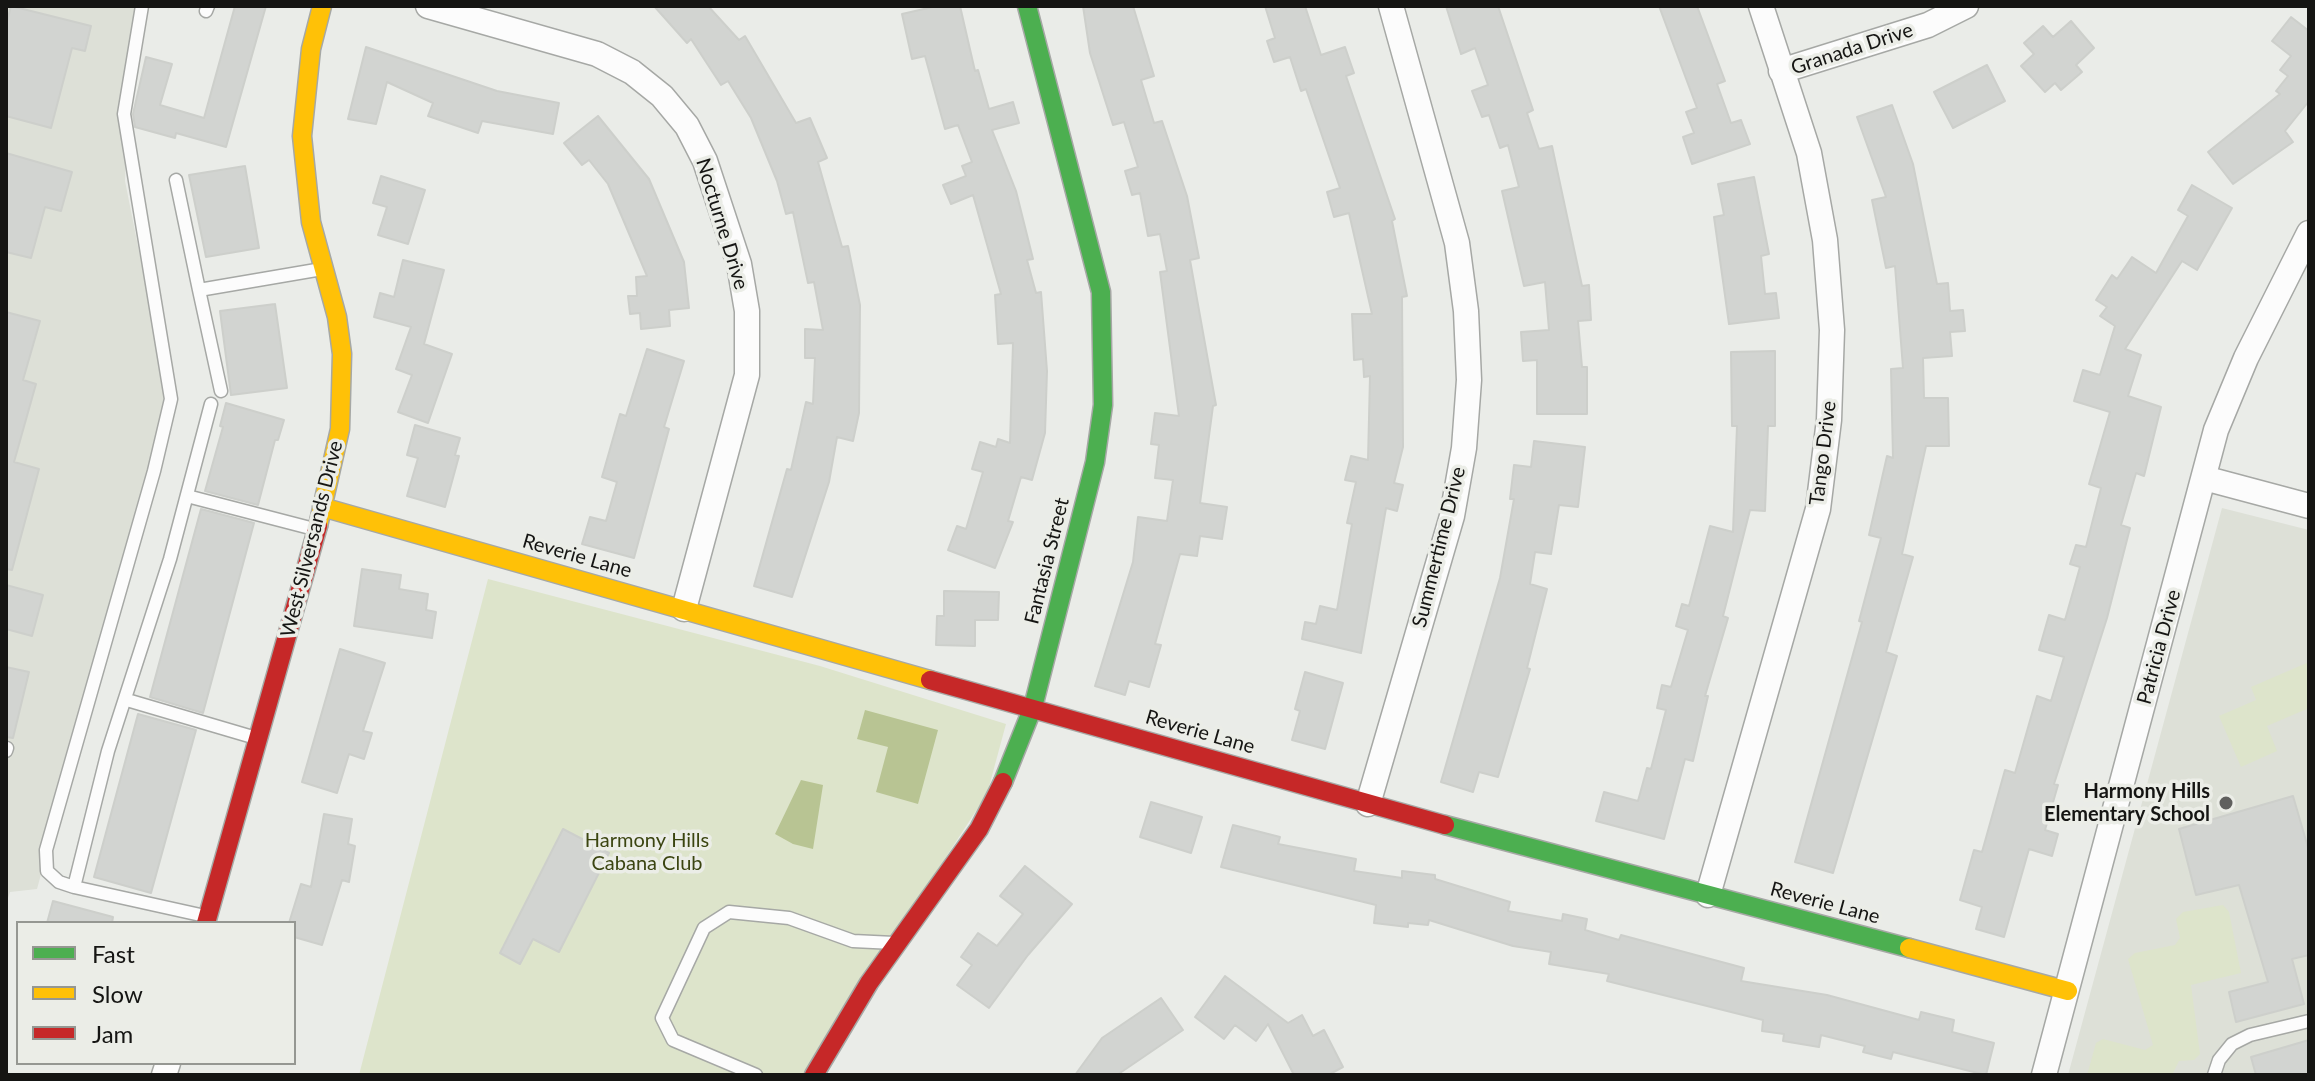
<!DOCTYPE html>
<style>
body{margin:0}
#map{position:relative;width:2315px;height:1081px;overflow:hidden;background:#eaece8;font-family:Lato,sans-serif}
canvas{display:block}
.frame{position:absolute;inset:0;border:8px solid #151513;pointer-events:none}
.legend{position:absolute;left:16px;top:921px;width:280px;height:144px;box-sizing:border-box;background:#ebede7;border:2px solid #959792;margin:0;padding:10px 14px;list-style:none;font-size:24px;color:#151513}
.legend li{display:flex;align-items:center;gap:16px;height:40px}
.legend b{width:40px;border:2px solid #959792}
</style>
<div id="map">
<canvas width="2315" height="1081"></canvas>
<div class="frame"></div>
<ul class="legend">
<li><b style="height:10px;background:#4caf50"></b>Fast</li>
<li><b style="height:10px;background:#ffc107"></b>Slow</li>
<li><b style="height:10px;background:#c62828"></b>Jam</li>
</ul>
</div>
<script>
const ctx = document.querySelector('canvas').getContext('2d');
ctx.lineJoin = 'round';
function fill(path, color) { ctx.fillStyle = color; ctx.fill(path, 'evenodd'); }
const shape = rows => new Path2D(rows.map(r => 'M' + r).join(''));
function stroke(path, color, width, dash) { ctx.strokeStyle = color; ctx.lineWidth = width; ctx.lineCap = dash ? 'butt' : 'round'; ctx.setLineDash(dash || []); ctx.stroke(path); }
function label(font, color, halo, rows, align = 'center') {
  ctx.font = font + ' Lato,sans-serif'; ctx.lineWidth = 7; ctx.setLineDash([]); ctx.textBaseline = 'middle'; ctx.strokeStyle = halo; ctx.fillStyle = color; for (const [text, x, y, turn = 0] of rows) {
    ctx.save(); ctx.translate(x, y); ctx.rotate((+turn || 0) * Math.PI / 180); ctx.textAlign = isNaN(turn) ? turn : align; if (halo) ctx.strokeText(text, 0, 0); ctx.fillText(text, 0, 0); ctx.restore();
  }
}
fill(shape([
 [6,6,149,6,128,103,125,181,169,402,37,889,10,892,6,904],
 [2222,508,2309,530,2309,1075,2068,1075]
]), '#dde0d7');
fill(shape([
 [488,579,820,666,1006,724,987,794,804,1075,359,1075],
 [2309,662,2309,708,2267,726,2277,751,2241,767,2219,716,2256,700,2251,687],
 [2223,905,2229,912,2241,973,2191,985,2200,1054,2194,1060,2179,1061,2172,1075,2087,1075,2096,1043,2103,1039,2145,1050,2153,1045,2128,959,2135,953,2175,945,2180,938,2176,919,2183,912]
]), '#dde4cb');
fill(shape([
 [865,710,938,730,918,804,876,792,888,747,857,739],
 [801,780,823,785,813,849,793,844,775,834]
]), '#b8c493');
const building = shape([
 [11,6,91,26,85,51,72,48,51,128,6,116,6,25,11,6],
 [235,6,266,6,226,147,176,133,175,138,135,127,133,114,146,57,172,64,160,105,204,118,235,6],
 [654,6,708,6,739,40,745,36,796,123,810,118,827,158,818,162,842,247,848,246,860,305,859,413,853,441,837,437,829,482,792,597,754,586,787,469,791,470,806,402,813,404,815,358,805,358,805,329,823,330,814,282,808,283,793,212,786,214,777,181,751,118,728,81,721,85,691,39,687,43,654,6],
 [937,6,960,6,975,71,978,70,989,109,1013,102,1019,123,992,130,1016,191,1033,259,1027,260,1036,293,1041,292,1047,371,1045,433,1032,480,1021,477,1008,521,1013,522,995,568,948,550,957,526,966,529,983,472,972,469,980,442,996,447,998,439,1010,443,1013,343,998,344,995,295,1001,294,973,195,951,204,943,185,966,176,962,166,972,162,958,125,945,129,925,56,912,59,902,14,937,6],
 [1083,6,1133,6,1154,76,1141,80,1154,123,1162,121,1187,196,1199,258,1190,260,1216,405,1213,406,1200,503,1227,507,1222,539,1200,536,1197,556,1180,554,1155,644,1161,645,1149,687,1129,681,1125,695,1095,686,1133,562,1138,517,1167,521,1173,480,1155,478,1159,445,1151,444,1155,413,1179,416,1160,272,1167,271,1160,234,1148,236,1140,193,1132,195,1125,171,1138,167,1124,122,1113,125,1090,53,1083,6],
 [1265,6,1305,6,1321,55,1345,47,1354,73,1346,76,1395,219,1392,221,1407,296,1402,297,1403,447,1394,483,1403,485,1397,511,1386,508,1361,653,1302,639,1305,622,1316,624,1320,606,1337,610,1352,524,1347,523,1356,482,1345,480,1351,456,1368,460,1370,376,1364,377,1363,359,1354,360,1352,314,1372,314,1349,213,1334,217,1327,192,1340,188,1306,89,1301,91,1290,57,1274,62,1267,41,1275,38,1265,6],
 [1446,6,1498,6,1533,110,1527,113,1539,149,1552,146,1582,286,1589,285,1591,320,1578,321,1582,367,1587,367,1587,414,1537,414,1537,360,1523,361,1521,332,1549,330,1545,282,1524,286,1502,191,1519,187,1508,145,1500,148,1489,115,1482,117,1472,91,1488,85,1475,48,1461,54,1446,6],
 [1659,6,1697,6,1725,81,1717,84,1731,123,1741,120,1750,144,1692,164,1683,137,1694,133,1686,112,1697,108,1659,6],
 [2291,17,2309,31,2309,101,2285,131,2293,142,2233,184,2208,152,2280,94,2276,91,2288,76,2280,70,2291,56,2272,41,2291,17],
 [2071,21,2094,48,2076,65,2082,72,2061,90,2055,83,2045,92,2021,66,2034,54,2024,43,2043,26,2053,37,2071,21],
 [366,47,497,91,559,103,553,134,482,121,478,133,428,116,433,103,387,82,376,124,348,119,366,47],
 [1987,65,2005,101,1953,128,1934,92,1987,65],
 [1892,105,1913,164,1937,284,1948,283,1950,311,1963,310,1965,331,1950,332,1952,356,1923,358,1924,398,1948,398,1949,446,1926,446,1902,554,1913,557,1886,652,1897,656,1833,873,1795,862,1862,622,1859,621,1881,538,1869,535,1887,456,1893,458,1891,369,1903,368,1895,266,1886,268,1872,200,1886,197,1857,117,1892,105],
 [598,116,649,179,684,262,689,308,669,310,670,326,641,329,640,313,630,314,628,296,637,296,636,277,647,276,608,184,589,160,582,165,564,143,598,116],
 [6,153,72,172,61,211,45,207,31,258,6,252,6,153],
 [245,166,259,248,206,257,189,175,245,166],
 [381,176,425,190,408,244,378,235,387,207,373,203,381,176],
 [1754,177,1769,254,1761,256,1765,294,1776,293,1779,318,1729,324,1714,217,1724,215,1718,184,1754,177],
 [2192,185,2232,208,2197,270,2182,261,2125,349,2141,355,2128,396,2161,407,2144,476,2136,473,2121,525,2130,528,2107,618,2054,784,2058,785,2045,830,2058,834,2052,856,2029,849,2004,937,1976,929,1982,907,1960,900,1974,850,1982,852,2005,770,2015,773,2037,696,2051,701,2064,657,2039,650,2049,615,2065,620,2080,567,2070,564,2076,545,2086,547,2101,488,2089,484,2110,412,2074,401,2083,370,2100,375,2115,326,2100,316,2107,307,2096,300,2112,275,2117,279,2132,257,2156,273,2188,216,2178,210,2192,185],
 [403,260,444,270,424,344,452,354,428,423,398,412,412,375,396,369,411,327,374,317,380,293,394,297,403,260],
 [275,304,287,388,231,395,220,311,275,304],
 [6,312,40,321,23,380,36,384,14,462,39,469,12,570,6,569,6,312],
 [647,349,684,361,664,427,669,429,634,558,582,544,590,517,606,521,617,482,602,477,620,414,626,416,647,349],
 [1775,351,1775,426,1768,426,1765,511,1750,510,1723,616,1728,618,1705,696,1708,696,1693,761,1685,759,1664,839,1596,821,1604,792,1638,801,1647,768,1651,769,1666,710,1657,708,1662,685,1671,687,1688,630,1676,626,1682,604,1689,606,1710,526,1733,532,1737,426,1732,426,1731,352,1775,351],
 [226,403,284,420,278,440,275,440,258,505,205,491,223,427,220,426,226,403],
 [415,425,460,438,455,455,459,456,445,507,407,496,418,458,407,455,415,425],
 [1534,441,1585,447,1578,507,1559,505,1551,554,1535,552,1530,584,1547,589,1527,668,1530,669,1498,777,1479,772,1473,792,1441,782,1500,578,1514,499,1510,499,1514,465,1531,467,1534,441],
 [201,509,254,523,203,713,150,697,201,509],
 [362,569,401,575,399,589,428,594,426,610,436,612,432,638,354,626,362,569],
 [6,585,43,595,32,636,6,629,6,585],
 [944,591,999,592,998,620,975,620,975,646,936,645,937,616,944,616,944,591],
 [340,649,385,663,363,731,372,733,364,759,349,754,337,793,302,782,340,649],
 [6,667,29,672,13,738,6,737,6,667],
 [1305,672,1343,683,1325,749,1292,740,1300,711,1295,709,1305,672],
 [138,714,196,730,151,893,94,877,138,714],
 [2293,796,2309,851,2309,955,2292,959,2304,1004,2236,1022,2229,992,2268,982,2239,885,2196,895,2179,829,2293,796],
 [1151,802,1202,817,1191,853,1140,837,1151,802],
 [324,814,352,819,348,844,355,846,349,882,342,880,322,945,294,937,294,923,289,923,301,884,311,887,324,814],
 [1233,825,1280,837,1278,844,1356,859,1354,871,1402,878,1402,871,1435,875,1435,879,1510,902,1508,911,1562,921,1563,914,1587,919,1585,930,1619,940,1621,935,1744,968,1741,981,1827,995,1919,1020,1921,1012,1954,1020,1952,1032,1994,1043,1986,1075,1893,1052,1891,1059,1863,1052,1865,1046,1821,1035,1819,1047,1783,1041,1784,1034,1762,1031,1763,1020,1607,981,1609,974,1549,964,1551,952,1513,946,1429,920,1428,925,1408,923,1408,927,1374,923,1376,905,1221,867,1233,825],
 [563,829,609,853,559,952,533,939,520,964,500,953,563,829],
 [1025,866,1072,904,1028,955,989,1008,957,985,972,965,961,957,978,933,997,946,1023,914,1000,896,1025,866],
 [53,901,113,917,112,923,47,923,53,901],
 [1225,976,1288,1023,1302,1015,1313,1036,1324,1030,1343,1067,1328,1075,1294,1075,1268,1024,1256,1041,1235,1025,1224,1039,1195,1017,1225,976],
 [1161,998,1183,1030,1117,1075,1075,1075,1102,1038,1161,998],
 [2309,1040,2309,1075,2256,1075,2251,1057,2309,1040]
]);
fill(building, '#d2d4d1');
stroke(building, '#cdcfcb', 2);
const lane = shape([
 [142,6,124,114,171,399,154,471,46,850,47,871,59,882,74,887,205,916],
 [206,11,208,6],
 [176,180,199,290,322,269],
 [199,290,221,391],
 [187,496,314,529],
 [127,700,256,738],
 [6,751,7,748],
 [74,887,108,751,170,559,211,404],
 [756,1075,673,1040,662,1018,704,928,729,912,789,918,853,941,894,943],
 [2214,1075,2219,1060,2232,1044,2250,1035,2309,1021]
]);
const street = shape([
 [428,6,597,54,632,72,662,96,687,126,705,161,739,264,747,311,747,375,684,609],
 [1781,71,1928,25,1966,6],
 [2204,478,2309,506],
 [1368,804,1452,516,1464,448,1469,380,1466,311,1457,243,1391,6],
 [1708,895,1818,509,1829,420,1832,330,1825,240,1809,153,1761,6],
 [164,1075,168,1063],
 [2044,1075,2216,430,2246,358,2309,233]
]);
const fast = shape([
 [1003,782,1033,707,1095,462,1103,405,1101,292,1027,6],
 [1445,825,1909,948]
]);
const slow = shape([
 [322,507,930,680],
 [318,526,340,429,342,354,337,317,311,222,302,136,311,49,322,6],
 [1909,948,2068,991]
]);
const jam = shape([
 [930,680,1445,825],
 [206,923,318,526],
 [814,1075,869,983,979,829,1003,782]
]);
stroke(lane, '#a6a8a5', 15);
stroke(street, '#a6a8a5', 27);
stroke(fast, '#a6a8a5', 21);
stroke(slow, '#a6a8a5', 21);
stroke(jam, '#a6a8a5', 21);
stroke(lane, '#fcfcfc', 12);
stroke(street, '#fcfcfc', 24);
stroke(fast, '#4caf50', 18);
stroke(slow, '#ffc107', 18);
stroke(jam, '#c62828', 18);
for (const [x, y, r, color] of [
 [2226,803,8,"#60605e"]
]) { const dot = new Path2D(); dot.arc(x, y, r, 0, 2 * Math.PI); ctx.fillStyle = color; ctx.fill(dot); stroke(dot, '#ebede7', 3); }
label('20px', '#151513', '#ebede7', [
 ["Granada Drive",1852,49,-18],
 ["Nocturne Drive",722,224,73],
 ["Tango Drive",1823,453,-83],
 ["West Silversands Drive",312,539,-76],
 ["Summertime Drive",1439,547,-76],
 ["Reverie Lane",577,556,16],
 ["Fantasia Street",1047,561,-76],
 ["Patricia Drive",2159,647,-75],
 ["Reverie Lane",1200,732,16],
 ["Reverie Lane",1825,903,15]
]);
label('bold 20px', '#151513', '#ebede7', [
 ["Harmony Hills",2210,792],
 ["Elementary School",2210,815]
], 'right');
label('20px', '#3b4511', '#ebede7', [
 ["Harmony Hills",647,841],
 ["Cabana Club",647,864]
]);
</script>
